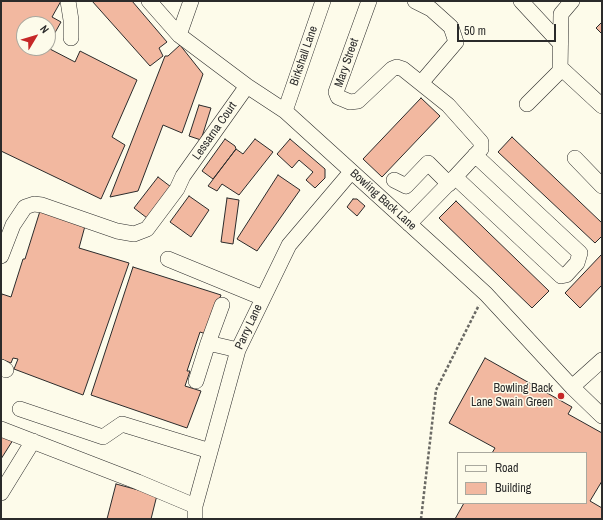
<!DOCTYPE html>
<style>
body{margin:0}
#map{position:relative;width:603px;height:520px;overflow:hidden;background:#fdfbea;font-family:"Archivo Narrow",sans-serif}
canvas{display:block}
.frame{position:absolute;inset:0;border:2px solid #2b2b2b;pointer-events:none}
.legend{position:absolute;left:457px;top:452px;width:130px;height:52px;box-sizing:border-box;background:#fdfbea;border:1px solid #a9a89e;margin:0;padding:5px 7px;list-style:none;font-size:12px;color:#2b2b2b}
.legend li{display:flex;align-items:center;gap:8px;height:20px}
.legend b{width:20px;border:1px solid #a9a89e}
.north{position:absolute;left:16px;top:16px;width:40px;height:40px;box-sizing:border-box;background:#fdfbea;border:1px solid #a9a89e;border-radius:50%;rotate:52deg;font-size:11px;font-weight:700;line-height:16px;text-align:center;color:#2b2b2b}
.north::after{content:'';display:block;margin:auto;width:14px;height:18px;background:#c62828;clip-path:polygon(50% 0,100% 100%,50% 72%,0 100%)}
.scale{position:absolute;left:457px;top:24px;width:99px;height:18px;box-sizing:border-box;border:2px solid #2b2b2b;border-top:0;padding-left:5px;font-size:12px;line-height:14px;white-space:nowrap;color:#2b2b2b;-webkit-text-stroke:3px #fdfbea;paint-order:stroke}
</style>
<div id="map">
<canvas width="603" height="520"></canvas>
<div class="frame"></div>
<ul class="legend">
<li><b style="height:5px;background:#fdfbea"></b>Road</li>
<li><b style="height:11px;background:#f2b8a0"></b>Building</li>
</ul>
<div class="north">N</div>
<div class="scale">50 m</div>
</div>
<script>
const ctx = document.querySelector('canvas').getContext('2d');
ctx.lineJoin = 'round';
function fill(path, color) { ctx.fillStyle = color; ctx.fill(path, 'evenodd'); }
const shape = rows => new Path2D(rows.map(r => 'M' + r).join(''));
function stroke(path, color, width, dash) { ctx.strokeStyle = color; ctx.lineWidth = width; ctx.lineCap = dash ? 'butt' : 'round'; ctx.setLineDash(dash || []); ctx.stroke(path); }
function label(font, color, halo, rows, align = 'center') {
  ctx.font = font + ' "Archivo Narrow",sans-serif'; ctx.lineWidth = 3; ctx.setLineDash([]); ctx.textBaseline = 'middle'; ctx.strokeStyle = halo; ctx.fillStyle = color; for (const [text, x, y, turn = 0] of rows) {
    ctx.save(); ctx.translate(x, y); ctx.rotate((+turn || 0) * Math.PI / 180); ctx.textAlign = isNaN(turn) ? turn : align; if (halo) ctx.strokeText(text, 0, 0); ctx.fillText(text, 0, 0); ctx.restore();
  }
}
const building = shape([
 [1,1,61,1,52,17,61,22,48,45,48,24,24,24,24,48,48,48,75,62,80,51,137,80,112,137,125,145,101,199,1,151,1,1],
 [92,1,132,1,167,42,159,48,163,56,150,66,92,1],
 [602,22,602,34,596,28,602,22],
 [180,45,203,74,182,133,163,125,138,191,110,197,165,56,168,56,180,45],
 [421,98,440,116,382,177,363,159,421,98],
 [199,105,211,108,201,140,189,136,199,105],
 [512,137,602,223,602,236,595,243,498,152,512,137],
 [225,139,235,146,236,149,213,179,202,171,225,139],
 [255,139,273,152,239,195,222,184,217,191,208,186,236,149,243,154,255,139],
 [290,139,325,169,325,178,315,188,306,180,313,172,299,160,292,168,277,154,290,139],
 [278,175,300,190,257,251,237,239,278,175],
 [158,177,175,190,151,221,134,208,158,177],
 [189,196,209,210,191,237,170,222,189,196],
 [227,198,239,200,233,244,221,242,227,198],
 [353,199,357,199,365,206,357,216,347,207,353,199],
 [456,201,549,291,532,308,439,218,456,201],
 [40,211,85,226,79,248,129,263,83,395,14,369,18,359,13,358,11,363,1,359,1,298,2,294,11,297,23,259,25,259,40,211],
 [602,254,602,285,580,308,565,293,602,254],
 [133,267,221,295,206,334,200,332,187,371,190,371,185,386,201,391,187,428,91,395,133,267],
 [485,358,572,407,568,414,602,433,602,481,590,501,602,508,602,519,455,519,464,503,586,503,586,453,492,453,495,448,449,423,485,358],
 [1,433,13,440,1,459,1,433],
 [116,484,157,495,151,519,107,519,116,484]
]);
fill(building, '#f2b8a0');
stroke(building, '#2b2b2b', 1);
const minor = shape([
 [68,1,71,20,71,38],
 [149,1,179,35,247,86,285,111,437,249,486,294,572,387,602,416],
 [369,1,336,92,338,97,350,102,358,101,392,69,397,67,403,69,448,105,481,142,481,149,455,177,409,224],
 [415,1,431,9,451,27,456,42,421,83],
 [521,1,560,43],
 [179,35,191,1],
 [560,72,561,14,572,1],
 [527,104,562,69,602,106],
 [285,111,323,1],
 [575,158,602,186],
 [455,177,561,276,566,275,577,263,580,253,475,155],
 [394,180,406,186,428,163,449,184],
 [1,256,13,225,25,207,34,204,42,205,117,231,134,234,147,229,177,189,183,176,247,86],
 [168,259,263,298],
 [222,305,208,343,238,350],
 [1,367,6,370],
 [196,381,208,343],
 [572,387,602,360],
 [20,409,103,437,122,424,210,451],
 [1,429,138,482,195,506],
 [1,493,33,441],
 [195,519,195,506,238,350,289,245,351,172]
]);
stroke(minor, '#2b2b2b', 16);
stroke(shape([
 [421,519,436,390,479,305]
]), '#6a6964', 2.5, [3, 2]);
stroke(minor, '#fdfbea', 15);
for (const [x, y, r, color] of [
 [561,396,4,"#c62828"]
]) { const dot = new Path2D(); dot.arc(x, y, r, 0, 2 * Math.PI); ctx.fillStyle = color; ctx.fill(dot); stroke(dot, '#fdfbea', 1.5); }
label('12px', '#2b2b2b', '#fdfbea', [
 ["Birkshall Lane",304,56,-71],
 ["Mary Street",347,63,-71],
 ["Lessarna Court",215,131,-55],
 ["Bowling Back Lane",383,200,42],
 ["Parry Lane",249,327,-65]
]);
label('12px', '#2b2b2b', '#fdfbea', [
 ["Bowling Back",553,389],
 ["Lane Swain Green",553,403]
], 'right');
</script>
